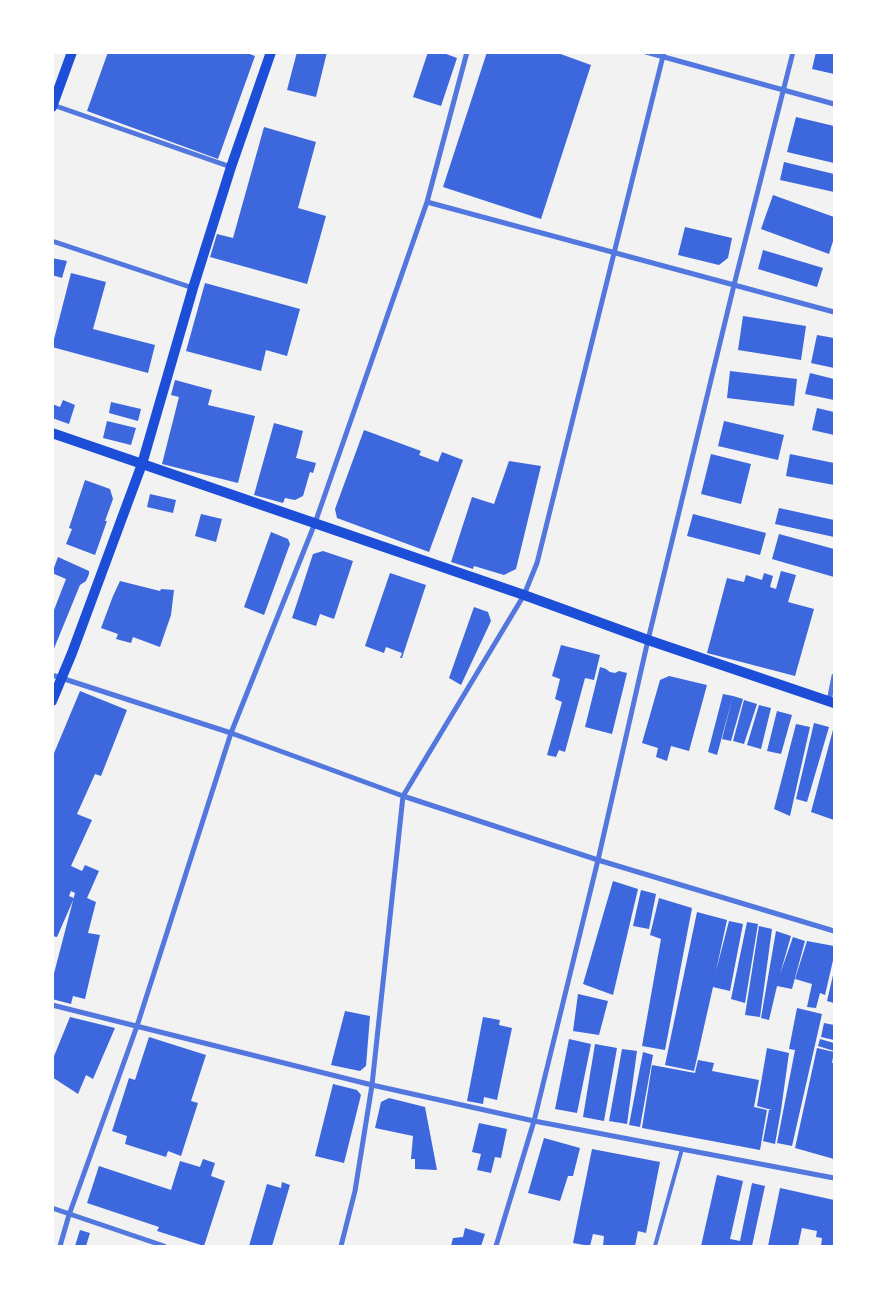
<!DOCTYPE html>
<style>
body{margin:0}
#map{position:relative;width:887px;height:1299px;overflow:hidden;background:#f2f2f2;font-family:"Roboto Condensed",sans-serif}
canvas{display:block}
.frame{position:absolute;inset:0;border:54px solid #fff;pointer-events:none}
</style>
<div id="map">
<canvas width="887" height="1299"></canvas>
<div class="frame"></div>
</div>
<script>
const ctx = document.querySelector('canvas').getContext('2d');
ctx.lineJoin = 'round';
function fill(path, color) { ctx.fillStyle = color; ctx.fill(path, 'evenodd'); }
const shape = rows => new Path2D(rows.map(r => 'M' + r).join(''));
function stroke(path, color, width, dash) { ctx.strokeStyle = color; ctx.lineWidth = width; ctx.lineCap = dash ? 'butt' : 'round'; ctx.setLineDash(dash || []); ctx.stroke(path); }
fill(shape([
 [108,52,244,52,255,56,218,159,87,111],
 [297,52,327,52,316,97,287,90],
 [428,52,441,52,457,58,441,106,413,97],
 [487,52,555,52,591,65,541,219,443,187],
 [816,52,834,52,834,74,812,69],
 [796,117,834,126,834,163,787,152],
 [264,127,316,142,298,208,326,216,307,284,210,257,217,234,233,238],
 [784,162,834,174,834,192,780,180],
 [773,195,834,217,834,238,829,254,761,229],
 [685,227,732,238,728,258,719,265,678,255],
 [763,250,823,268,817,287,758,269],
 [52,258,67,261,62,278,52,275],
 [71,273,106,282,93,329,155,345,148,373,52,347],
 [205,283,300,309,287,356,266,350,261,371,186,351],
 [743,316,806,326,801,360,738,350],
 [817,335,834,338,834,368,811,363],
 [730,371,797,379,794,406,727,398],
 [810,373,834,379,834,400,805,394],
 [175,380,212,390,208,405,255,416,238,483,162,464,179,397,171,395],
 [63,400,75,405,69,424,52,418,52,404,60,407],
 [111,402,141,409,138,421,109,413],
 [817,408,834,412,834,435,812,430],
 [107,421,136,428,131,445,103,438],
 [724,421,784,435,778,460,718,446],
 [274,423,303,431,296,458,316,463,313,473,310,472,303,496,295,500,285,498,283,503,254,495],
 [364,430,421,451,419,455,438,462,442,452,463,460,429,552,337,518,335,509],
 [711,454,751,464,741,504,701,494],
 [790,454,834,463,834,485,786,476],
 [509,461,541,466,516,569,504,575,474,566,473,569,451,562,472,497,494,504],
 [85,480,110,489,113,499,105,521,107,521,95,555,66,544,72,529,69,528],
 [150,494,176,500,173,513,147,507],
 [779,508,834,520,834,537,775,524],
 [201,514,222,519,216,542,195,536],
 [693,514,766,533,760,555,687,536],
 [271,532,288,539,290,544,264,615,244,607],
 [779,534,834,549,834,577,772,559],
 [323,551,353,561,334,619,320,614,316,626,292,618,313,554],
 [58,557,89,571,89,574,86,581,80,585,53,651,52,609,54,610,66,579,52,573],
 [781,571,796,575,788,602,814,609,795,676,707,653,727,578,744,582,746,575,762,580,764,573,773,576,770,587,776,589],
 [390,573,426,585,402,658,400,658,402,653,386,647,384,653,365,646],
 [120,581,160,591,161,589,174,590,171,615,160,647,133,637,131,643,116,639,118,634,101,628,113,596],
 [474,607,488,612,491,621,461,685,449,678],
 [561,645,600,655,594,680,585,678,565,752,559,750,556,757,547,755,562,702,555,699,560,679,552,676],
 [600,667,606,669,610,672,615,673,619,671,627,673,612,734,585,727],
 [669,676,707,685,689,751,671,746,667,761,656,757,658,748,642,743,660,680],
 [80,691,127,710,101,776,95,774,77,814,92,820,71,866,82,871,85,865,99,871,87,898,96,902,88,933,100,935,85,999,73,996,71,1004,52,999,52,981,75,893,71,891,69,896,74,898,57,937,52,936,52,758],
 [723,694,733,696,717,755,708,752],
 [733,696,743,699,731,741,722,739],
 [744,700,757,704,744,744,733,741],
 [759,705,771,708,761,749,747,745],
 [777,711,792,715,781,754,767,751],
 [814,723,829,727,807,802,796,799],
 [796,724,810,727,790,816,774,809],
 [834,726,834,820,811,812],
 [613,881,638,889,613,995,583,984],
 [641,890,656,894,649,929,633,926],
 [659,898,692,908,665,1050,642,1046,661,939,650,935],
 [697,912,727,920,716,971,729,921,743,924,730,991,713,987,694,1071,665,1065],
 [747,922,758,924,745,1003,731,999],
 [759,926,772,929,760,1017,745,1015],
 [776,931,791,936,780,974,793,937,805,941,792,989,777,986,769,1020,761,1018],
 [807,941,834,946,834,956,825,995,820,993,816,1008,807,1007,812,984,795,979],
 [834,971,834,1003,827,1001],
 [578,994,608,1001,599,1035,573,1031],
 [797,1008,822,1014,792,1146,777,1143,795,1050,789,1049],
 [345,1011,370,1016,366,1066,360,1071,331,1065],
 [70,1017,115,1028,93,1079,86,1075,78,1094,52,1077,52,1061],
 [483,1017,500,1020,499,1025,512,1028,497,1100,484,1097,483,1104,467,1101],
 [824,1023,834,1025,834,1040,821,1037],
 [149,1037,206,1055,191,1101,198,1103,181,1156,168,1151,166,1157,125,1144,127,1136,112,1131,129,1078,135,1080],
 [569,1039,591,1044,577,1113,555,1109],
 [820,1039,834,1043,834,1051,818,1046],
 [595,1044,617,1048,604,1121,583,1117],
 [767,1048,789,1053,781,1110,775,1144,763,1141,769,1110,772,1110,757,1106],
 [817,1048,834,1052,832,1063,834,1063,834,1159,795,1148],
 [622,1049,637,1051,627,1124,609,1121],
 [643,1052,653,1055,640,1127,629,1125],
 [698,1060,714,1063,712,1071,759,1080,754,1107,767,1110,760,1150,642,1128,652,1065,695,1073],
 [333,1084,357,1090,361,1095,344,1163,315,1156],
 [389,1098,425,1107,437,1170,415,1169,415,1159,411,1159,413,1136,375,1128,381,1102],
 [479,1123,507,1129,501,1158,495,1157,491,1173,477,1170,481,1154,472,1152],
 [544,1138,580,1148,573,1176,568,1176,560,1201,528,1193],
 [592,1149,660,1162,646,1233,638,1231,635,1246,603,1246,604,1236,593,1234,590,1246,573,1243],
 [203,1159,215,1163,211,1176,225,1181,204,1246,157,1231,159,1227,87,1203,99,1166,171,1190,180,1161,200,1167],
 [717,1175,743,1181,730,1239,740,1241,752,1183,765,1186,752,1246,701,1246],
 [282,1182,290,1185,272,1246,249,1246,267,1184,281,1188],
 [780,1188,834,1200,834,1246,821,1246,822,1238,816,1237,817,1231,802,1228,798,1246,768,1246],
 [465,1228,485,1234,481,1246,451,1246,453,1238,463,1237],
 [80,1230,90,1233,86,1246,75,1246]
]), '#3d67dc');
stroke(shape([
 [655,1246,682,1149]
]), '#5277de', 4);
stroke(shape([
 [646,52,834,104],
 [53,105,231,167],
 [427,202,834,312],
 [52,241,193,288],
 [52,675,231,733,403,796,598,860,834,931],
 [829,701,834,676],
 [52,1005,372,1085,534,1121,834,1178],
 [52,1208,164,1246],
 [60,1246,69,1215,137,1026,231,733,315,523,427,202,467,52],
 [341,1246,355,1191,372,1085,403,796,524,595,537,563,664,52],
 [496,1246,534,1121,598,860,648,640,734,285,793,52]
]), '#5277de', 5);
stroke(shape([
 [52,107,72,52],
 [52,433,524,595,648,640,834,703],
 [52,701,72,653,142,464,193,288,231,167,271,52]
]), '#1d4ed8', 10);
</script>
